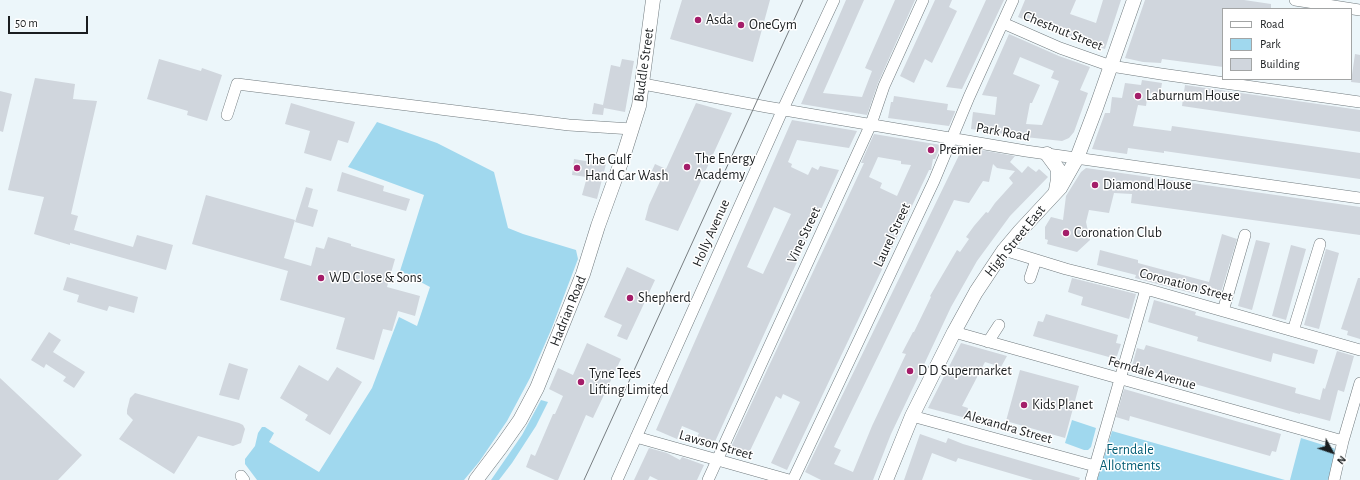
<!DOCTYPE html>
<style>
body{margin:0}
#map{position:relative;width:1360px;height:480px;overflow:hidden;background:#ecf6fa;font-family:"Alegreya Sans",sans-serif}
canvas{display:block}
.legend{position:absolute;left:1222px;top:8px;width:130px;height:72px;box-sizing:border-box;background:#fff;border:1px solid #a3a5a5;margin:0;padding:5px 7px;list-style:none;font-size:12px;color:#1a1d1f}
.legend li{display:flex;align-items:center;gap:8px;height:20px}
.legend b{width:20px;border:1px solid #a3a5a5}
.north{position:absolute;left:1312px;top:432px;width:40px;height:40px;-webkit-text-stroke:3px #fff;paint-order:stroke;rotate:130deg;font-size:11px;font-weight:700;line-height:16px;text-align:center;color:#1a1d1f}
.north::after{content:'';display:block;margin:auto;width:14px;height:18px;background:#1a1d1f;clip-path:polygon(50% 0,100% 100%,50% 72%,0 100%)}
.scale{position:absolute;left:8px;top:16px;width:80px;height:18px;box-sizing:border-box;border:2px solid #1a1d1f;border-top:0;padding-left:5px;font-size:12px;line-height:14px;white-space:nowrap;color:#1a1d1f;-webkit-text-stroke:3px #fff;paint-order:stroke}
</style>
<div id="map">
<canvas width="1360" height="480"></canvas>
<ul class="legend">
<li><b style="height:5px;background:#fff"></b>Road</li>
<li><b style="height:11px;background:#a0d8ee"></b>Park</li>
<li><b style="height:11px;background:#d0d6dd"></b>Building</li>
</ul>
<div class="north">N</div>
<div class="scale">50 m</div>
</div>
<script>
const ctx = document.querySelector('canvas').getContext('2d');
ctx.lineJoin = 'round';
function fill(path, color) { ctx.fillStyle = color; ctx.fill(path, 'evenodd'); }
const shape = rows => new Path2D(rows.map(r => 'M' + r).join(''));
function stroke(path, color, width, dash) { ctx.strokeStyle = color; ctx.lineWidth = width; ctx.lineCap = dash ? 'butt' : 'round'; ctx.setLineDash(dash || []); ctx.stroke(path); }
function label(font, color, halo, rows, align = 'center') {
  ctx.font = font + ' "Alegreya Sans",sans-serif'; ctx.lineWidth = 3; ctx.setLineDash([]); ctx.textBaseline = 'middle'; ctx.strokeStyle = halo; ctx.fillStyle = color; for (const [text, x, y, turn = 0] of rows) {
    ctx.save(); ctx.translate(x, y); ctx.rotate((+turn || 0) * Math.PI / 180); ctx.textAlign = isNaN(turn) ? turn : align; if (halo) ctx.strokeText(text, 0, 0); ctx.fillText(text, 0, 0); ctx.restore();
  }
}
fill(shape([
 [377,122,437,143,494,172,508,228,523,234,576,250,578,259,551,330,530,378,507,421,479,462,464,480,257,480,245,464,245,459,255,446,258,433,262,427,265,427,274,433,269,442,319,472,372,388,399,317,417,326,430,287,400,271,424,195,348,167],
 [541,400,548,402,536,426,512,463,499,480,491,480,522,435],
 [1072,420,1096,428,1091,447,1088,450,1084,450,1065,443],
 [1112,431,1285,480,1097,480],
 [1301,438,1336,449,1329,480,1290,480]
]), '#a0d8ee');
fill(shape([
 [682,0,770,0,753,62,670,39],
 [846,0,864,0,823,93,862,97,872,71,865,68,895,0,915,0,878,83,867,115,801,104],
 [935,0,952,0,949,7,957,11,932,63,925,59,914,83,900,76],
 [986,0,1004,0,962,89,946,87],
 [1025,0,1076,0,1070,14,1096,23,1103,0,1121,0,1105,49,1060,35,1018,17],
 [1145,0,1244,0,1271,4,1271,9,1223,9,1223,67,1162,59,1161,63,1143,62,1125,58],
 [1009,34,1059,56,1090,67,1080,90,1088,93,1074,132,1069,138,1062,141,1025,137,971,129,973,112,995,115,997,97,982,95],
 [1020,57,1054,71,1051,78,1059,81,1042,125,1026,124,1030,103,1032,103,1040,85,1013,74],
 [1355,54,1360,55,1360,83,1351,82],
 [159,59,201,71,202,68,222,75,207,121,187,115,188,111,147,99],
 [622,59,634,61,625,112,604,108,603,115,592,114,594,103,603,105,611,65,620,67],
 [35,78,75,84,73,99,97,101,71,214,78,216,74,230,133,247,137,235,173,245,166,270,70,243,70,245,34,234,44,197,8,190],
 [1142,80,1162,83,1160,95,1148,93,1146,106,1138,105,1133,126,1171,131,1172,126,1360,153,1360,179,1164,151,1164,153,1128,148,1127,154,1092,149,1105,113,1110,113,1112,97,1122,98,1125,83,1141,85],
 [1185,85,1360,110,1360,132,1182,106],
 [0,91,12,94,3,132,0,131],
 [894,96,948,104,947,110,955,111,955,112,949,126,888,118,891,102,893,102],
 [291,103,355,122,348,143,338,140,331,161,304,153,310,131,285,124],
 [696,103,732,113,678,231,645,220,649,205,661,179,650,175,655,164,666,169],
 [792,120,857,131,849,148,797,140,788,162,792,164,791,167,808,175,812,167,818,170,820,166,839,170,713,446,696,439,699,433,682,426,677,439,656,430],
 [774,207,791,214,763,274,747,267],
 [874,134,941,145,935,159,933,159,931,170,929,170,787,470,771,463,800,402,783,394,781,399,776,396,748,455,731,447,864,163,861,163],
 [878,157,901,161,901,164,911,165,897,196,880,188,882,183,869,177],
 [963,147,1015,156,1010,162,1022,173,1028,166,1036,172,1039,169,1048,177,1010,216,977,261,951,307,920,373,891,434,873,480,821,480,805,472],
 [993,164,997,168,1015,171,1009,178,1013,183,995,203,988,213,986,212,974,226,966,237,969,239,960,252,957,250,930,296,931,297,914,332,913,332,902,353,906,354,872,426,853,472,834,464,841,450,834,447,954,200,969,203,983,181,989,182],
 [574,159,591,162,591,160,606,164,597,199,582,195,587,177,572,175],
 [1086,168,1360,207,1360,235,1131,203,1132,194,1114,193,1109,213,1089,210,1086,222,1090,240,1077,252,1047,244,1048,240,1045,239,1045,227,1051,217,1063,220,1066,196,1081,172],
 [342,172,384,186,383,191,410,199,406,211,337,191],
 [306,187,313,189,308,207,318,210,313,227,295,222],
 [206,195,295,220,284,258,311,266,316,247,324,249,328,237,351,244,351,246,395,259,387,287,420,296,415,316,398,311,392,331,383,329,374,360,336,349,345,318,280,300,288,271,192,244],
 [1222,234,1237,239,1219,299,1196,292,1195,294,1135,278,1136,275,1097,265,1100,250,1138,260,1138,263,1209,282],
 [1256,240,1270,243,1252,310,1238,306],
 [1291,245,1306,249,1286,320,1272,316],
 [1326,249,1339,253,1319,329,1304,325],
 [627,267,655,280,627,340,617,336,622,325,604,317],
 [67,277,138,297,134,313,109,306,107,311,77,302,79,295,63,290],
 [1072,278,1136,294,1129,319,1081,305,1083,297,1068,292],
 [1358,278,1360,278,1360,339,1347,335,1348,331,1341,329],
 [1154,300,1196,312,1195,315,1318,350,1314,364,1273,353,1271,362,1197,341,1198,337,1148,322],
 [1046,314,1118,335,1116,343,1121,344,1116,359,1033,336,1038,321,1043,322],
 [49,332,61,340,53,352,85,372,74,388,63,381,66,377,46,364,44,368,31,360],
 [587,343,621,359,593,418,586,415,558,480,555,480,526,467,531,454,535,456,553,414,555,414,563,396,549,389,558,368,573,375],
 [961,343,1007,356,1001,367,985,362,962,406,968,408,966,418,928,408],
 [1146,345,1296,388,1295,393,1320,400,1323,388,1325,389,1337,351,1354,356,1344,392,1338,390,1330,421,1300,413,1300,414,1132,366,1137,348,1144,350],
 [229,363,248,369,239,400,219,395],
 [299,365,328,381,337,367,362,382,330,435,305,420,308,415,280,398],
 [1020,370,1079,386,1065,438,1006,421],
 [0,378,82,455,58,480,0,480],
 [1124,389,1281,434,1276,452,1272,451,1270,456,1130,416,1129,421,1116,417],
 [135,393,239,423,243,425,245,429,241,443,233,446,198,436,174,474,119,439,133,420,127,414,127,410,130,398],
 [920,434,946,443,948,438,963,444,1080,478,1079,480,1033,480,958,458,956,462,932,453,922,480,904,480],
 [649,448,667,453,680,460,682,457,704,465,697,480,658,480,650,476,648,480,634,480]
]), '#d0d6dd');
const minor = shape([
 [1295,0,1360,10],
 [1003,23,1060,48,1111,66,1161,74,1360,102],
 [643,84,767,107,1026,151,1360,198],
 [227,115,237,84,569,125,632,129],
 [1004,250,1066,269,1146,289,1360,350],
 [1030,278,1036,260],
 [1223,311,1245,235],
 [1293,331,1320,244],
 [954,332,1343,441],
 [988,342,999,325],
 [912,416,1095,466],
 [636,437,789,480],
 [241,476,244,480],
 [617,480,783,109,834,0],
 [708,480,871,124,884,86,923,0],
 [793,480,934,181,969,97,1013,0],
 [1091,480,1146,289],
 [1334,480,1343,441,1360,383]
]);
const major = shape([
 [1047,154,1058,169,1058,179,1056,190],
 [476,480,501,447,520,420,537,388,583,274,598,226,623,157,639,106,653,0],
 [886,480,912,416,954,332,976,292,1004,250,1020,231,1060,188,1077,158,1096,108,1134,0]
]);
stroke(minor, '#717a7e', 12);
stroke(major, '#717a7e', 15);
stroke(minor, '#fff', 11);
stroke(major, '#fff', 14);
stroke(shape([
 [584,480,803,0]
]), '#777d80', 1);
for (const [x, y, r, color] of [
 [698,20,4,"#a41d69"],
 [741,25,4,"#a41d69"],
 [1138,96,4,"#a41d69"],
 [931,150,4,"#a41d69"],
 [687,167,4,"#a41d69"],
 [577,168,4,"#a41d69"],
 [1095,185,4,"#a41d69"],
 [1066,233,4,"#a41d69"],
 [321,278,4,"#a41d69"],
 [630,298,4,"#a41d69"],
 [910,371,4,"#a41d69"],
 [581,382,4,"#a41d69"],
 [1024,405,4,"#a41d69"]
]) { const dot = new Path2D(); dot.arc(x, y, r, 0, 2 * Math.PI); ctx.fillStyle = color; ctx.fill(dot); stroke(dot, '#fff', 1.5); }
label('14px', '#1a1d1f', '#fff', [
 ["Asda",706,20],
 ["OneGym",749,25],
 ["Laburnum House",1146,96],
 ["Premier",939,150],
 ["The Energy",695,159],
 ["Academy",695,175],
 ["The Gulf",585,160],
 ["Hand Car Wash",585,176],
 ["Diamond House",1103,185],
 ["Coronation Club",1074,233],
 ["WD Close & Sons",329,278],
 ["Shepherd",638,298],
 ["D D Supermarket",918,371],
 ["Tyne Tees",589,374],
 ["Lifting Limited",589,390],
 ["Kids Planet",1032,405]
], 'left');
label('14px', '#1a1d1f', '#fff', [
 ["Chestnut Street",1063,31,22],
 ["Buddle Street",644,65,-82],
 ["Park Road",1003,132,10],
 ["Holly Avenue",711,233,-66],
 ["Vine Street",804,235,-65],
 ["Laurel Street",892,235,-65],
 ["High Street East",1015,241,-51],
 ["Coronation Street",1186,285,15],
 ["Hadrian Road",568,311,-68],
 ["Ferndale Avenue",1152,373,16],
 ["Alexandra Street",1008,427,16],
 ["Lawson Street",716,445,16]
]);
label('14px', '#025c74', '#fff', [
 ["Ferndale",1130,450],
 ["Allotments",1130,466]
]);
</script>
